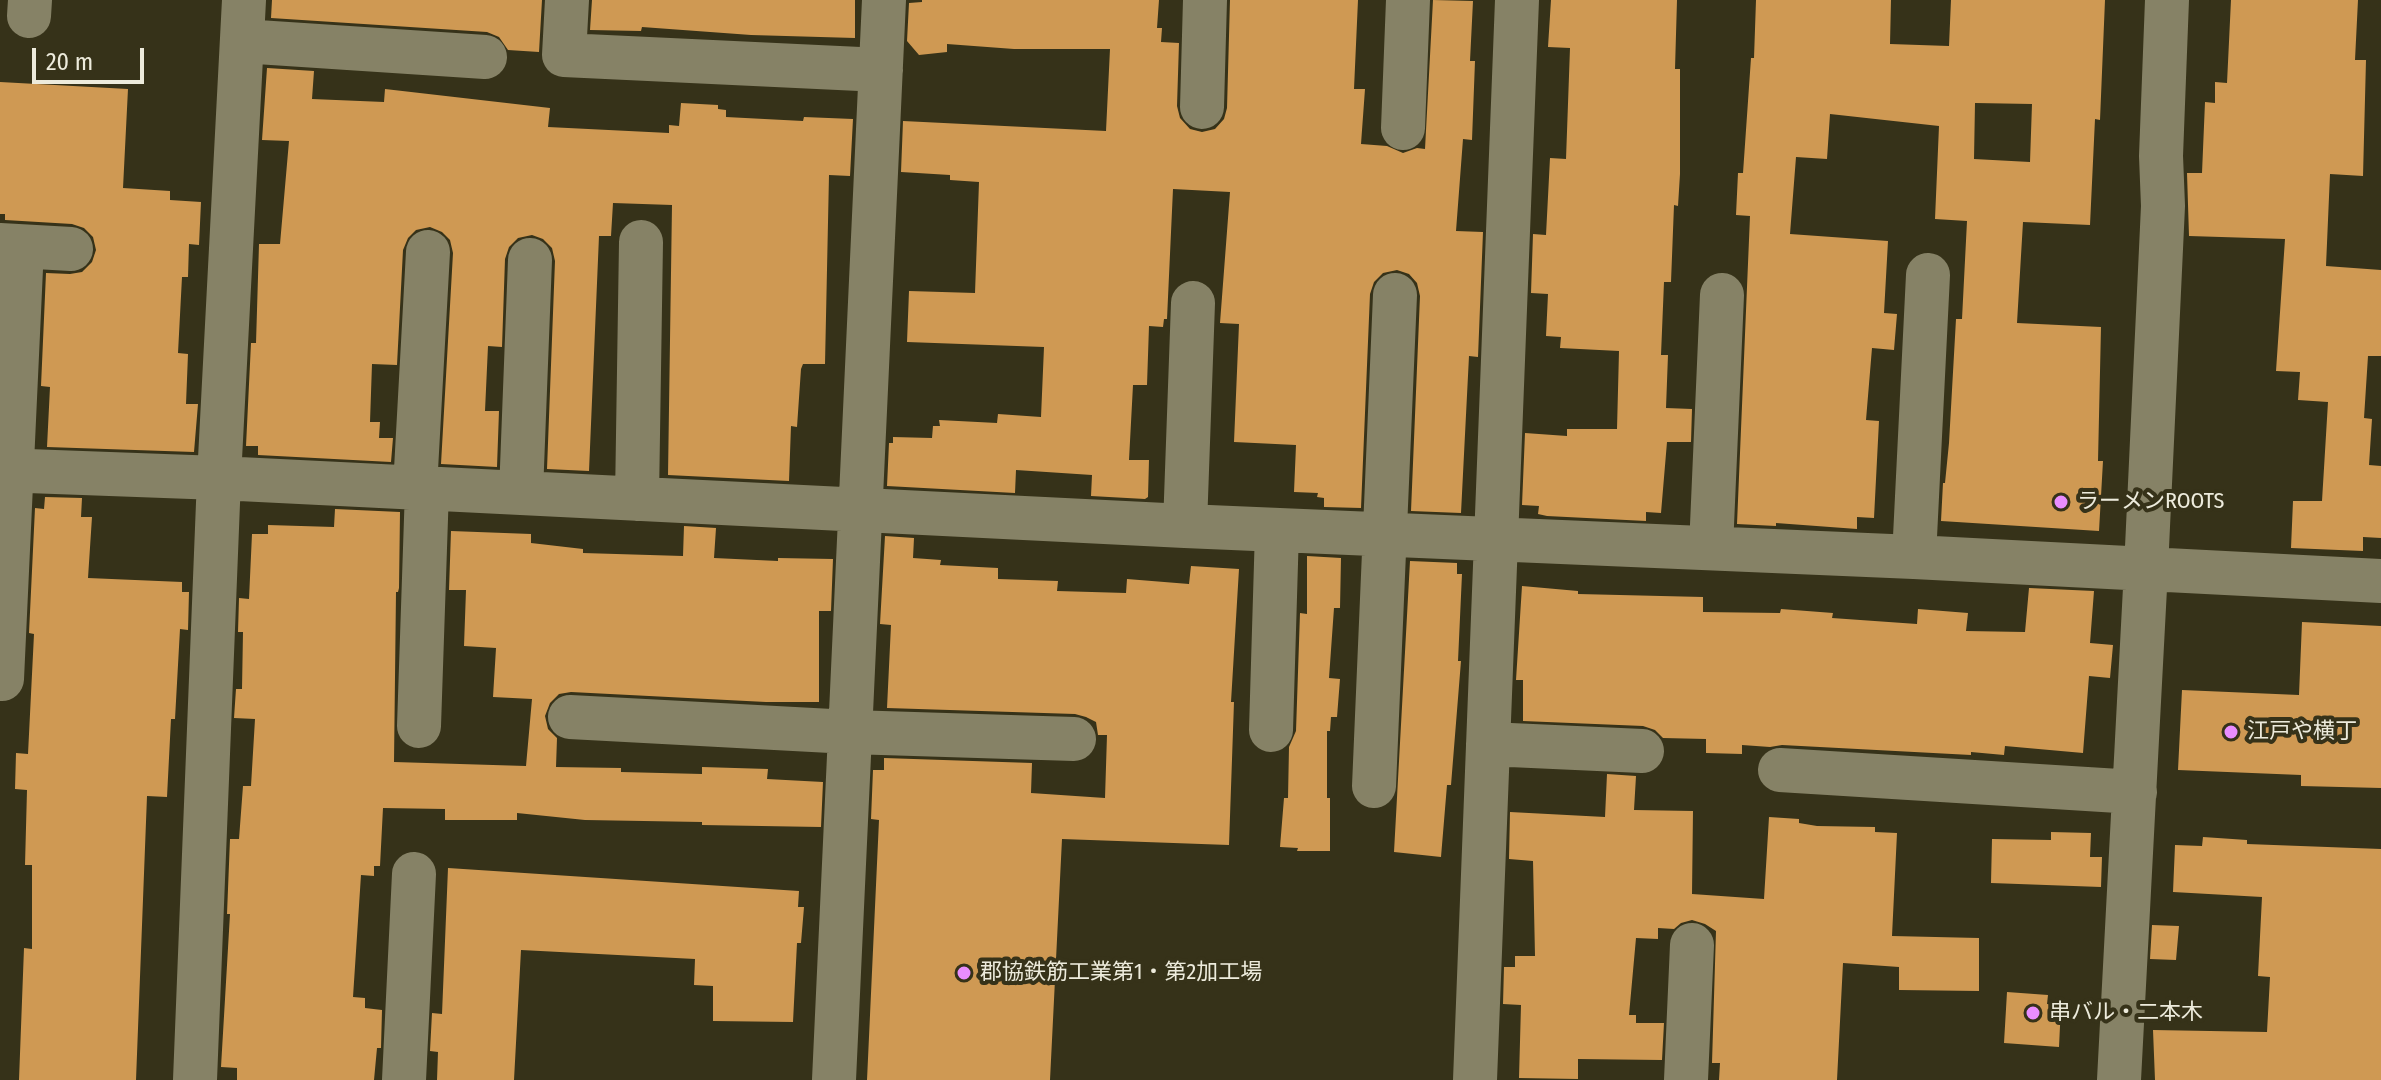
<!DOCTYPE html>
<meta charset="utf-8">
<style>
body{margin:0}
#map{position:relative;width:2381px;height:1080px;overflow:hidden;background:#363219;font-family:"Fira Sans Condensed",sans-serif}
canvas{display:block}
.scale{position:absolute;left:32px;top:48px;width:112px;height:36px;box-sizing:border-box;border:4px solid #edebdc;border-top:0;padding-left:10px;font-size:24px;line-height:28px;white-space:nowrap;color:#edebdc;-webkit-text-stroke:6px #363219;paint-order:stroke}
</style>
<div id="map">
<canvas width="2381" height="1080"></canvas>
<div class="scale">20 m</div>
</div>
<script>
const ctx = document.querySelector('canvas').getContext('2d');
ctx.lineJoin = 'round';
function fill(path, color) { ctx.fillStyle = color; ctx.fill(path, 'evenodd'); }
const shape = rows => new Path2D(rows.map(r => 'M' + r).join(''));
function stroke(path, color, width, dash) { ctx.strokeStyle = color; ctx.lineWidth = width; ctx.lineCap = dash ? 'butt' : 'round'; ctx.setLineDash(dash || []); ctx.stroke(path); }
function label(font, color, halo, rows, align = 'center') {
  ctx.font = font + ' "Fira Sans Condensed","Noto Sans JP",sans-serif'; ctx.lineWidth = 8; ctx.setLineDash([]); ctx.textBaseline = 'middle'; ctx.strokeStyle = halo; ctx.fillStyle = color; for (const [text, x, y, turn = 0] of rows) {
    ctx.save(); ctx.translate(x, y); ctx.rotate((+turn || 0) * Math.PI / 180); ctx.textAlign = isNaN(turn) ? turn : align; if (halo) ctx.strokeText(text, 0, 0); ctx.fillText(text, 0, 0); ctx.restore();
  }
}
fill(shape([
 [272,0,542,0,539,52,508,50,499,37,487,32,271,18],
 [592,0,855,0,855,38,751,35,642,27,641,31,590,30],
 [922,0,1159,0,1157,28,1162,28,1161,42,1179,43,1177,106,1180,118,1190,129,1202,132,1215,129,1224,119,1227,108,1230,0,1358,0,1354,89,1365,89,1361,144,1387,146,1403,153,1417,148,1425,149,1433,0,1473,1,1470,61,1475,61,1472,140,1463,139,1456,231,1483,232,1478,357,1469,356,1461,513,1411,511,1420,296,1417,283,1409,274,1397,270,1383,273,1374,282,1370,294,1361,508,1324,507,1324,498,1317,497,1318,493,1294,492,1296,445,1234,442,1239,324,1220,323,1230,192,1173,189,1167,319,1164,319,1163,327,1149,326,1147,385,1133,385,1129,460,1149,460,1148,497,1145,499,1091,496,1092,475,1016,470,1015,493,887,486,889,443,893,443,893,437,932,438,933,426,940,426,939,420,997,423,998,414,1041,417,1044,347,907,342,909,291,975,293,979,182,950,180,950,175,901,172,903,121,1106,131,1110,49,1014,49,947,44,947,52,919,55,907,41,909,3,922,2],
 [1551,0,1677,0,1675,69,1680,69,1680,174,1678,206,1674,205,1671,282,1664,282,1661,355,1668,355,1666,408,1692,409,1691,442,1667,442,1661,513,1646,512,1646,521,1547,516,1538,514,1539,506,1522,505,1525,433,1567,436,1567,429,1617,429,1619,351,1560,348,1561,337,1546,336,1548,294,1531,293,1533,234,1546,235,1550,158,1566,159,1570,48,1548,47],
 [1756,0,1891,0,1890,44,1949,46,1951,0,2105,0,2100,120,2095,119,2090,225,2023,222,2017,323,2101,327,2098,461,2103,461,2099,531,1941,521,1943,483,1945,483,1949,443,1956,319,1962,319,1967,221,1935,219,1939,126,1830,114,1827,159,1796,157,1790,234,1888,241,1884,313,1897,314,1894,350,1872,348,1866,420,1879,421,1874,518,1857,517,1857,529,1776,523,1776,526,1737,524,1750,216,1736,215,1738,173,1743,173,1751,58,1754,58],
 [1975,103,2032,104,2030,162,1974,159],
 [2231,0,2358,0,2355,60,2366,60,2363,176,2330,174,2326,266,2381,270,2381,356,2368,356,2364,418,2372,419,2369,465,2381,466,2381,538,2363,537,2363,551,2291,548,2293,501,2322,501,2328,402,2298,400,2300,372,2276,371,2285,239,2189,236,2187,173,2202,173,2205,102,2215,103,2215,82,2227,83],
 [267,68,314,71,312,99,384,102,385,89,550,108,548,127,669,133,669,125,679,126,681,103,718,105,718,109,726,110,726,117,803,121,804,117,853,119,850,176,829,175,825,364,803,364,801,369,797,427,791,426,789,481,668,475,672,205,613,203,611,236,599,236,589,471,547,469,555,261,552,248,543,239,532,235,518,238,509,247,505,259,502,347,488,346,485,411,499,411,497,467,441,464,453,253,450,240,442,232,430,227,416,230,408,238,403,250,397,365,372,364,370,422,380,422,379,438,393,438,391,462,258,455,258,446,246,446,251,343,256,343,259,244,280,244,289,141,262,140],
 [0,82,128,89,123,188,170,191,170,200,201,202,199,245,189,244,188,277,182,277,178,353,188,354,186,404,198,404,194,452,47,447,50,387,41,386,46,273,70,274,82,272,92,262,96,250,93,237,84,228,72,224,5,220,5,214,0,214],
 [45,497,82,498,81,517,92,517,88,578,182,582,182,592,189,592,188,630,180,629,175,719,171,719,167,797,147,796,136,1080,19,1080,24,948,32,949,32,865,25,865,27,790,15,789,16,753,28,754,34,634,29,633,35,508,44,509],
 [335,509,400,512,399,588,398,592,396,592,394,762,526,766,532,699,493,697,496,648,464,646,466,590,449,590,451,531,531,534,531,543,583,549,583,553,683,556,684,526,716,528,714,558,778,561,778,558,833,559,831,611,819,611,819,702,766,702,571,692,559,694,550,703,545,716,548,729,557,738,556,767,621,768,621,772,702,774,702,767,768,769,767,779,823,782,821,827,702,825,702,822,585,820,517,813,517,820,445,820,445,809,383,808,380,866,374,866,374,876,361,875,353,997,365,998,365,1008,382,1010,381,1048,377,1048,374,1080,237,1080,237,1068,221,1067,230,914,227,914,230,839,239,839,243,786,251,786,255,719,234,718,236,689,242,689,243,632,238,632,239,598,249,599,252,534,268,534,268,525,334,527],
 [885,536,914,538,913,558,941,560,940,565,998,568,998,579,1058,581,1057,591,1126,593,1127,579,1189,584,1191,566,1239,569,1231,702,1234,702,1229,845,1062,839,1050,1080,867,1080,879,820,871,819,873,770,884,770,884,758,1032,763,1031,793,1105,798,1107,735,1098,735,1096,722,1086,717,1075,714,887,708,891,625,880,624],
 [1307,556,1341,558,1340,608,1334,608,1329,678,1340,679,1337,717,1331,717,1330,731,1327,731,1327,798,1330,798,1330,851,1297,851,1298,848,1280,847,1284,798,1288,798,1289,747,1296,731,1300,613,1307,614],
 [1410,561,1457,563,1457,574,1462,574,1458,661,1461,661,1451,785,1447,785,1441,857,1394,852],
 [1522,586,1578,591,1578,594,1703,597,1703,612,1780,613,1781,609,1833,613,1832,618,1917,624,1918,609,1968,613,1966,631,2025,632,2029,588,2094,591,2090,643,2113,645,2110,678,2089,676,2083,753,2005,746,2004,755,1971,752,1971,755,1782,745,1770,747,1742,745,1742,754,1706,753,1706,739,1663,738,1655,730,1643,726,1523,721,1523,680,1516,680],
 [2302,622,2381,626,2381,788,2301,786,2301,775,2178,770,2182,690,2299,695],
 [1607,774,1636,776,1634,810,1693,811,1692,894,1764,899,1769,817,1799,819,1799,823,1817,826,1875,827,1875,832,1897,833,1892,936,1979,938,1979,991,1899,990,1899,967,1843,963,1837,1080,1719,1080,1720,1063,1712,1063,1716,931,1705,924,1692,920,1681,923,1674,929,1658,928,1658,939,1636,938,1629,1015,1636,1015,1636,1023,1664,1023,1662,1060,1578,1059,1578,1079,1519,1078,1521,1005,1503,1004,1504,967,1515,967,1515,956,1535,956,1533,861,1509,859,1510,812,1605,817],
 [2051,832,2091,833,2090,857,2102,857,2101,887,1991,883,1992,839,2051,840],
 [2203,837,2247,840,2247,844,2381,849,2381,1080,2155,1080,2153,1030,2267,1032,2270,977,2258,976,2262,897,2173,892,2175,845,2202,846],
 [448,868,799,891,798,907,804,907,801,943,797,943,793,1022,713,1021,713,986,694,985,695,959,521,950,514,1080,437,1080,438,1052,430,1051,432,1013,442,1014],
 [2152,925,2179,926,2176,960,2150,959],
 [2007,992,2048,995,2047,1004,2061,1005,2059,1047,2004,1043]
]), '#cf9953');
stroke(shape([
 [567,0,564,55,881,70],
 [29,16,30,0],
 [242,41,485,57],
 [1202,107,1205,0],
 [1403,128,1408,0],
 [0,245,71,249],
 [0,470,219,478,1185,526,1914,557,2381,581],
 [415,488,428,252],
 [521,493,530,260],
 [637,499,641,242],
 [1185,526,1193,303],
 [1711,548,1722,295],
 [1914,557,1928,275],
 [2,679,22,247],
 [570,717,850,732,1074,739],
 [419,726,427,489],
 [1271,730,1277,530],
 [1488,744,1642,751],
 [1780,770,2135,792],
 [1374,786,1395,295],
 [195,1080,219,478,244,0],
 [404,1080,414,874],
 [834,1080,884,0],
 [1475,1080,1517,0],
 [1686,1080,1692,945],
 [2119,1080,2146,569,2163,206,2161,156,2167,0]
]), '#868266', 44);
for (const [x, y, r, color] of [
 [2061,502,8,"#e98dfe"],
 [2231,732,8,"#e98dfe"],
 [964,973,8,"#e98dfe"],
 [2033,1013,8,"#e98dfe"]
]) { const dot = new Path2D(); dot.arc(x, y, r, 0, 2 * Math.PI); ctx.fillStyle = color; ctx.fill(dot); stroke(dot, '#363219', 3); }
label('22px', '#edebdc', '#363219', [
 ["ラーメンROOTS",2077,502],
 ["江戸や横丁",2247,732],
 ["郡協鉄筋工業第1・第2加工場",980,973],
 ["串バル・二本木",2049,1013]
], 'left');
</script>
